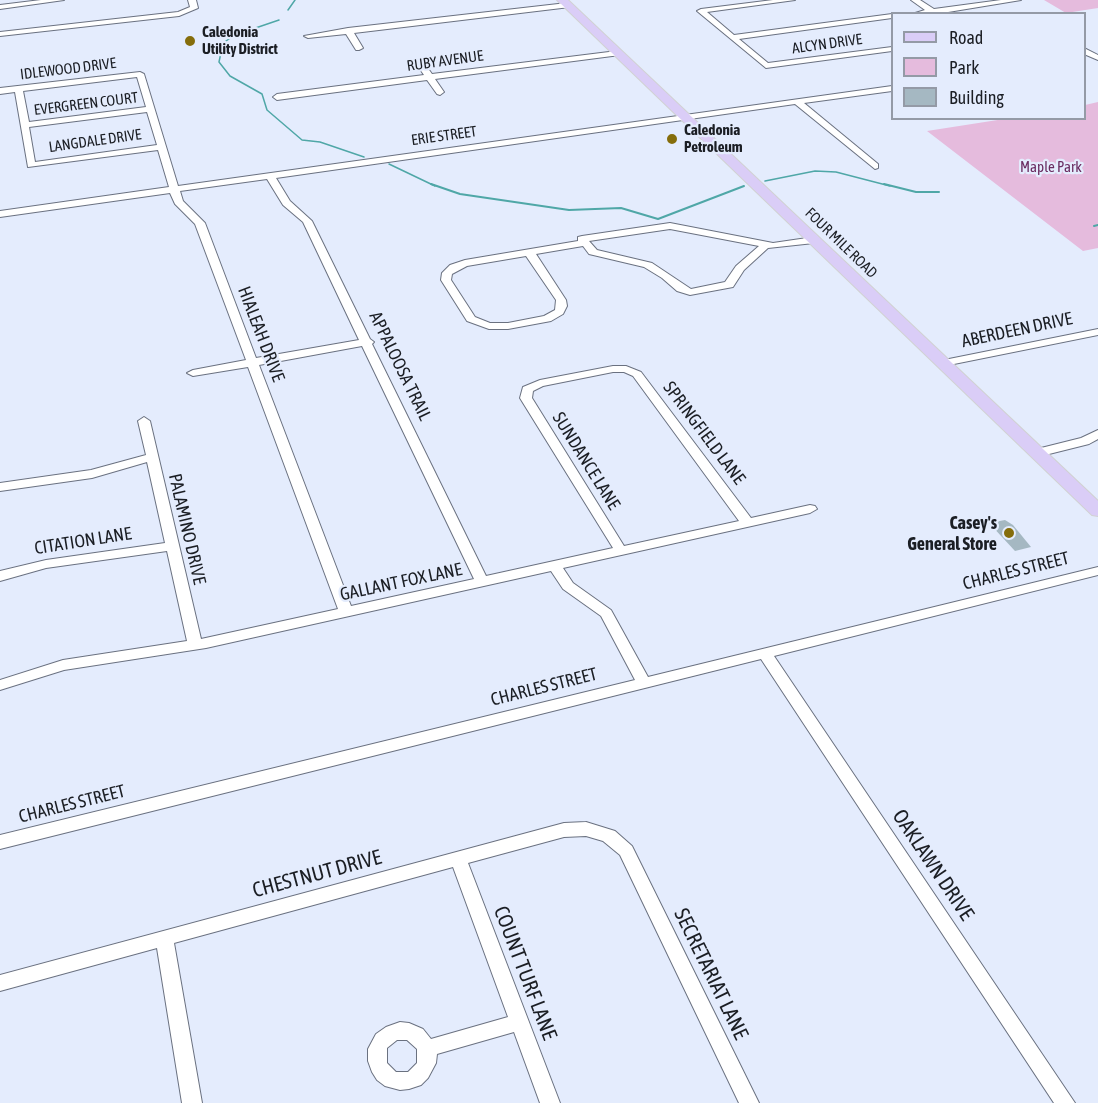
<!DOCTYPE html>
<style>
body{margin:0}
#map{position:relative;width:1098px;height:1103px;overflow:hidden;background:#e4ecfd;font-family:"Asap Condensed",sans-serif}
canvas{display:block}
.legend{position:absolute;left:891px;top:12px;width:195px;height:108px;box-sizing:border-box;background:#e4ecfd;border:2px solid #949aa6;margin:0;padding:8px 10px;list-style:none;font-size:18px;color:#1b1e24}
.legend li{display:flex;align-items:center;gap:12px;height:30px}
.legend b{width:30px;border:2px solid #949aa6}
</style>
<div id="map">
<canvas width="1098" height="1103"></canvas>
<ul class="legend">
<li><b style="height:8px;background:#dacdf7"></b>Road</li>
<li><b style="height:16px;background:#e5bbdd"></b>Park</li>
<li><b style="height:16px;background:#a5b8c2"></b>Building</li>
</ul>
</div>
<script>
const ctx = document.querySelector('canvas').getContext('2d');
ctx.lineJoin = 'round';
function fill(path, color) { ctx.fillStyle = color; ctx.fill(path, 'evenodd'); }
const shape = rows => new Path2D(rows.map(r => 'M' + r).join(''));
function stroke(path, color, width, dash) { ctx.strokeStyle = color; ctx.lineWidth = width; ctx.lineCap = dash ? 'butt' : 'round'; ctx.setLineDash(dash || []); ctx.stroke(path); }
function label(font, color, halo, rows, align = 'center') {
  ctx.font = font + ' "Asap Condensed",sans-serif'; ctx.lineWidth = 4.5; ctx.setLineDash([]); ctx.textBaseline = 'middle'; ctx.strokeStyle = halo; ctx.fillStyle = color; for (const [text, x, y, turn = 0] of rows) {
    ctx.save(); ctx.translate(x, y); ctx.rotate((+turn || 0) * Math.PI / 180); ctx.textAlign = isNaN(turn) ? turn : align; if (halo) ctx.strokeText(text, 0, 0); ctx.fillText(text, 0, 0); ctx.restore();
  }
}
fill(shape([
 [1044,0,1098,0,1098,8,1066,13],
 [1098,102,1098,248,1083,251,927,131,1004,119,1084,118,1085,105]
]), '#e5bbdd');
stroke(shape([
 [288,10,295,0],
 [279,20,235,35,223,43,219,62,230,76,262,94,267,110,302,140,320,142,364,157],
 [389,164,435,186],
 [765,181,815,171,836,172,890,186]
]), '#4fa7a7', 1.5);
stroke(shape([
 [431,184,460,194,569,210,621,208,658,219,744,186],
 [884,184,916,192,939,192],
 [1094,226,1098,225]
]), '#4fa7a7', 2);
fill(shape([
 [1005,520,1013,525,1031,547,1015,551,989,523]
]), '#a5b8c2');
const minor = shape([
 [41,0,64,0,0,9,0,5,41,0],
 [188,0,196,0,198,8,179,16,0,36,0,32,178,12,190,7,188,0],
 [773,0,795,0,707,12,734,35,892,14,892,18,739,39,768,63,892,47,892,51,766,68,697,11,701,9,773,0],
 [911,0,920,0,934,9,1001,0,1021,0,936,14,912,14,925,10,911,0],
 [567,3,571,5,570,7,354,33,363,48,359,50,356,50,346,34,308,38,304,36,348,28,567,3],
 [1084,48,1098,55,1098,60,1084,54,1084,48],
 [617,51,621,53,620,55,435,79,444,92,440,95,437,94,427,80,277,100,273,97,277,94,424,75,415,62,419,60,422,60,432,74,617,51],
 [140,72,144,74,178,186,892,86,892,91,804,103,878,164,878,168,875,169,795,104,276,178,290,201,312,221,370,339,374,342,372,344,486,576,613,548,520,398,523,387,540,380,613,366,626,366,641,372,751,518,810,505,815,506,817,509,810,513,563,568,573,583,611,610,648,677,1098,567,1098,575,774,656,1075,1103,1054,1103,761,659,0,849,0,835,635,680,601,616,563,589,551,571,206,648,64,670,0,690,0,680,63,660,187,641,167,551,46,568,0,581,0,571,46,560,165,543,147,462,92,478,0,491,0,483,91,470,146,455,138,421,144,417,150,421,201,639,338,609,248,367,193,376,187,373,193,370,246,360,195,224,175,204,170,193,0,217,0,211,169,187,158,150,28,167,15,92,0,94,0,88,140,72],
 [137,77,146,107,29,122,23,91,137,77],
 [147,112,157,145,35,162,29,127,147,112],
 [267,179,283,205,303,222,359,340,256,358,205,223,183,201,180,191,267,179],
 [362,346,474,579,351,606,259,365,362,346],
 [613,372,624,372,633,376,739,521,624,546,532,398,533,391,543,386,613,372],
 [670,223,773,243,814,237,819,240,814,243,768,248,744,270,733,287,690,295,677,291,662,278,644,267,589,254,583,246,536,254,566,300,567,306,563,314,551,321,508,329,489,329,467,321,441,280,442,273,450,265,465,260,578,241,578,237,582,236,670,223],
 [670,229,759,246,736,266,725,282,691,289,652,263,597,250,589,241,670,229],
 [526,256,556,300,555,310,544,316,508,323,490,323,475,317,451,280,452,274,467,266,526,256],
 [1098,329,1098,335,944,366,938,363,944,360,1098,329],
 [1098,430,1098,439,1089,444,1037,457,1031,453,1033,450,1081,438,1098,430],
 [586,822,615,831,632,846,759,1103,739,1103,620,855,603,841,586,836,564,837,468,863,560,1103,540,1103,514,1032,437,1054,436,1063,428,1078,421,1085,409,1089,400,1090,385,1086,377,1080,372,1072,368,1061,368,1049,376,1034,386,1027,400,1022,409,1023,423,1029,431,1039,508,1017,453,867,174,943,202,1103,182,1103,157,948,0,991,0,975,564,823,586,822],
 [397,1040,407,1040,417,1049,417,1063,408,1072,396,1072,387,1063,387,1048,397,1040]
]);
const major = shape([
 [557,0,568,0,1098,501,1098,516,1092,515,557,0]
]);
stroke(minor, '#6a7180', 2);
stroke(major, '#d1d2d3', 2);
fill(minor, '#fff');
fill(major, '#dacdf7');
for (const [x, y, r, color] of [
 [190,41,6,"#856d0b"],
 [672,139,6,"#856d0b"],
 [1009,533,6,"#856d0b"]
]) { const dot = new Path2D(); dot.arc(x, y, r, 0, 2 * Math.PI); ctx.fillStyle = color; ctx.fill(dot); stroke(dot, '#e4ecfd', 2); }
label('bold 15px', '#1b1e24', '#e4ecfd', [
 ["Caledonia",202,32],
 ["Utility District",202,49],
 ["Caledonia",684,130],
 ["Petroleum",684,147]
], 'left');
label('15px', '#1b1e24', '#e4ecfd', [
 ["ALCYN DRIVE",827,44,-8],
 ["RUBY AVENUE",445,61,-8],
 ["IDLEWOOD DRIVE",68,69,-7],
 ["EVERGREEN COURT",86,104,-7],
 ["ERIE STREET",444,136,-8],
 ["LANGDALE DRIVE",95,141,-8],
 ["FOUR MILE ROAD",841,243,44]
]);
label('15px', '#6a2c61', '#e4ecfd', [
 ["Maple Park",1051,167]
]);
label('18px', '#1b1e24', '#e4ecfd', [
 ["ABERDEEN DRIVE",1017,330,-12],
 ["HIALEAH DRIVE",261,334,69],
 ["APPALOOSA TRAIL",400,366,64],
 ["SPRINGFIELD LANE",704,433,53],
 ["SUNDANCE LANE",586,461,58],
 ["PALAMINO DRIVE",187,529,77],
 ["CITATION LANE",83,541,-9],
 ["CHARLES STREET",1016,571,-14],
 ["GALLANT FOX LANE",401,582,-12],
 ["CHARLES STREET",544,687,-14],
 ["CHARLES STREET",72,804,-14]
]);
label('bold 18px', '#1b1e24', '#e4ecfd', [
 ["Casey's",997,523],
 ["General Store",997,544]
], 'right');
label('21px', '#1b1e24', '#e4ecfd', [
 ["OAKLAWN DRIVE",933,865,56],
 ["CHESTNUT DRIVE",317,874,-15],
 ["COUNT TURF LANE",525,973,69],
 ["SECRETARIAT LANE",711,974,64]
]);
</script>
